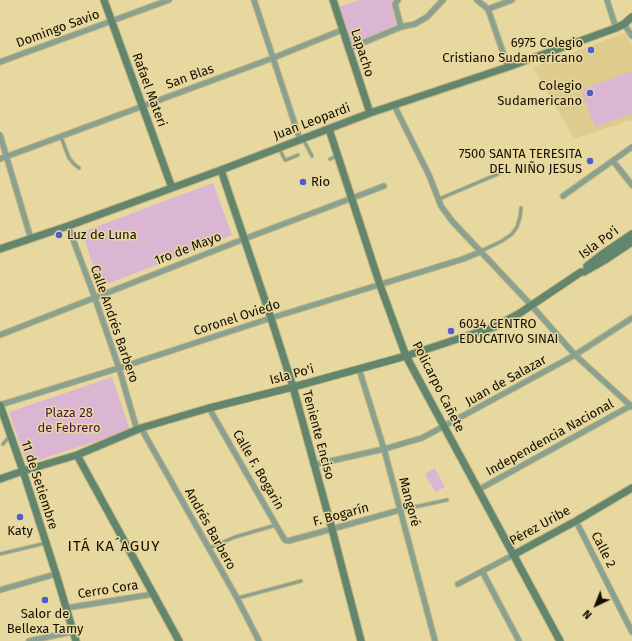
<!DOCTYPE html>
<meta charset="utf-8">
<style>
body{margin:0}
#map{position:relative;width:632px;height:641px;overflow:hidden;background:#e7d8a0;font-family:"Fira Sans",sans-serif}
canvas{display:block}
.north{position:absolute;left:576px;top:585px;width:40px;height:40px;-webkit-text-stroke:3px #e7d8a0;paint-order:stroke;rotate:223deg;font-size:11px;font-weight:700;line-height:16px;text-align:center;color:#150f00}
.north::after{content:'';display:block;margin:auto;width:14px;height:18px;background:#150f00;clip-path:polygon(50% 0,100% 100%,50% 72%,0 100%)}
</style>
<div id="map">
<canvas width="632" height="641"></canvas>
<div class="north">N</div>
</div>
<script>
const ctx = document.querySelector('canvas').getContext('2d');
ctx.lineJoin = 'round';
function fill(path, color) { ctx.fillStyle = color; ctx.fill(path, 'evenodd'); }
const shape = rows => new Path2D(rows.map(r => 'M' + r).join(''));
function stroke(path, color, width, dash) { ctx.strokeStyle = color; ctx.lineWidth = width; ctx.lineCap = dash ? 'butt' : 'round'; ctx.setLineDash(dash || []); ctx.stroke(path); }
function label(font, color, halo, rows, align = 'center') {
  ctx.font = font + ' "Fira Sans",sans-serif'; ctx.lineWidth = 3; ctx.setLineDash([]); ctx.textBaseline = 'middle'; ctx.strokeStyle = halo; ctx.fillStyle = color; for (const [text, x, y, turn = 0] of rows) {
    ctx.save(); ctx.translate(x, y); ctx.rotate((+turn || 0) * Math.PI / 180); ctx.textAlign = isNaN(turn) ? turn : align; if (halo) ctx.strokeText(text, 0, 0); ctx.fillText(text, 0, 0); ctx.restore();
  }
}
fill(shape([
 [625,33,632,45,632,122,630,120,574,139,533,67]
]), '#decc8e');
fill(shape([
 [359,0,394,0,401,27,348,49,336,8],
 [632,71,632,113,595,127,581,90],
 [213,183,232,235,100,287,82,232],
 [112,377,130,430,27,464,9,412],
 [435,468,445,487,435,492,425,474]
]), '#dbb6d2');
const lane = shape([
 [61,137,69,158,74,164,79,168],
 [303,139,312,156],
 [279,148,285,160,286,160,298,155],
 [330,159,337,156],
 [439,199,505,171],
 [481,251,502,241,512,234,517,227,520,217,521,208],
 [3,444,10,436],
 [400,510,447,500],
 [209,548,235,537,276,525],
 [0,554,46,543],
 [238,598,301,581]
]);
const street = shape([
 [254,0,300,140],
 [398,0,395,4,401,27],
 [477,0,488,9,508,67],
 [607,0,616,28],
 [488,9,512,0],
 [624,24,632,36],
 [348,49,401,27,415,24,427,17,443,0],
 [0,62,169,0],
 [394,105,429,175,441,206,452,221,531,305,575,355,632,407],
 [0,135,31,239],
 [0,159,273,58,342,30],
 [613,161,632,185],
 [563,196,632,147],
 [68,226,95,298,119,368,137,430],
 [0,335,244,239,384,186],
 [359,369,384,449,435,641],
 [0,405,119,368,271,318,463,259,480,252],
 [209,408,276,525,283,537,285,540,288,541,332,529,400,510],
 [141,428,237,598,259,641],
 [313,465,384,449,422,438,575,355,632,318],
 [478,490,632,405],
 [576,521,632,632],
 [482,571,519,641],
 [458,584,513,555],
 [0,590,56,574],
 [66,608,154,594],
 [29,641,72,632]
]);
const secondary = shape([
 [104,0,172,188],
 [333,0,370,113],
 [329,129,380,285,406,356,560,641],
 [221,170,271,318,293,387,332,529,361,641],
 [0,249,68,226,221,170,370,113,508,67,616,28,624,24,632,17],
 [587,266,601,255,632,234],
 [0,405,23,471,56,574,76,641],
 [77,455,179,641],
 [0,479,23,471,77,455,141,428,209,408,293,387,406,356,494,327,520,313,581,272,584,272,605,260,632,242],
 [513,555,576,521,632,488]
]);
stroke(lane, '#c1b483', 4.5);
stroke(street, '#c1b483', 7);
stroke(secondary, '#c1b483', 9);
stroke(lane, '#89a190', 2.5);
stroke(street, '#89a190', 5);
stroke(secondary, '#62866d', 7);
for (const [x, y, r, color] of [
 [591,50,4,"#4f5bd1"],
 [590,93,4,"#4f5bd1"],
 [590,161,4,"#4f5bd1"],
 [303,182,4,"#4f5bd1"],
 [59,235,4,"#4f5bd1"],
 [451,331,4,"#4f5bd1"],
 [20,517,4,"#4f5bd1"],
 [45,600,4,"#4f5bd1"]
]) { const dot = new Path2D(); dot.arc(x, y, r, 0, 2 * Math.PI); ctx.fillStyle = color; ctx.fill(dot); stroke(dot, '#e7d8a0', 1.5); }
label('13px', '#150f00', '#e7d8a0', [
 ["Domingo Savio",58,29,-20],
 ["Lapacho",362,53,72],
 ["San Blas",190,77,-20],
 ["Rafael Materi",149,90,70],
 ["Juan Leopardi",312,122,-21],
 ["Isla Po'i",599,243,-36],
 ["1ro de Mayo",188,249,-21],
 ["Coronel Oviedo",237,318,-18],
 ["Calle Andrés Barbero",114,324,71],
 ["Isla Po'i",292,375,-15],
 ["Juan de Salazar",506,381,-29],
 ["Policarpo Cañete",438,387,63],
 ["Teniente Enciso",318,435,75],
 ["Independencia Nacional",550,438,-29],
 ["Calle F. Bogarin",258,470,60],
 ["11 de Setiembre",39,485,72],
 ["Mangoré",409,502,75],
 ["F. Bogarín",341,515,-15],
 ["Pérez Uribe",540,526,-29],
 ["Andrés Barbero",210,529,61],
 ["Calle 2",603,550,63],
 ["Cerro Cora",108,590,-9]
]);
label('13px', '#150f00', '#e7d8a0', [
 ["6975 Colegio",583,43],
 ["Cristiano Sudamericano",583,58],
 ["Colegio",582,86],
 ["Sudamericano",582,101],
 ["7500 SANTA TERESITA",582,154],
 ["DEL NIÑO JESUS",582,169],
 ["Rio",311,182,"left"],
 ["Luz de Luna",67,235,"left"],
 ["6034 CENTRO",459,324,"left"],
 ["EDUCATIVO SINAI",459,339,"left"],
 ["Katy",20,531,"center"],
 ["Salor de",45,614,"center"],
 ["Bellexa Tamy",45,629,"center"]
], 'right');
label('13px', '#501347', '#e7d8a0', [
 ["Plaza 28",69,413],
 ["de Febrero",69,428]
]);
ctx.letterSpacing = '1px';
label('15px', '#150f00', '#e7d8a0', [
 ["ITÁ KA´AGUY",114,547]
]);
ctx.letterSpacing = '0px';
</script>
